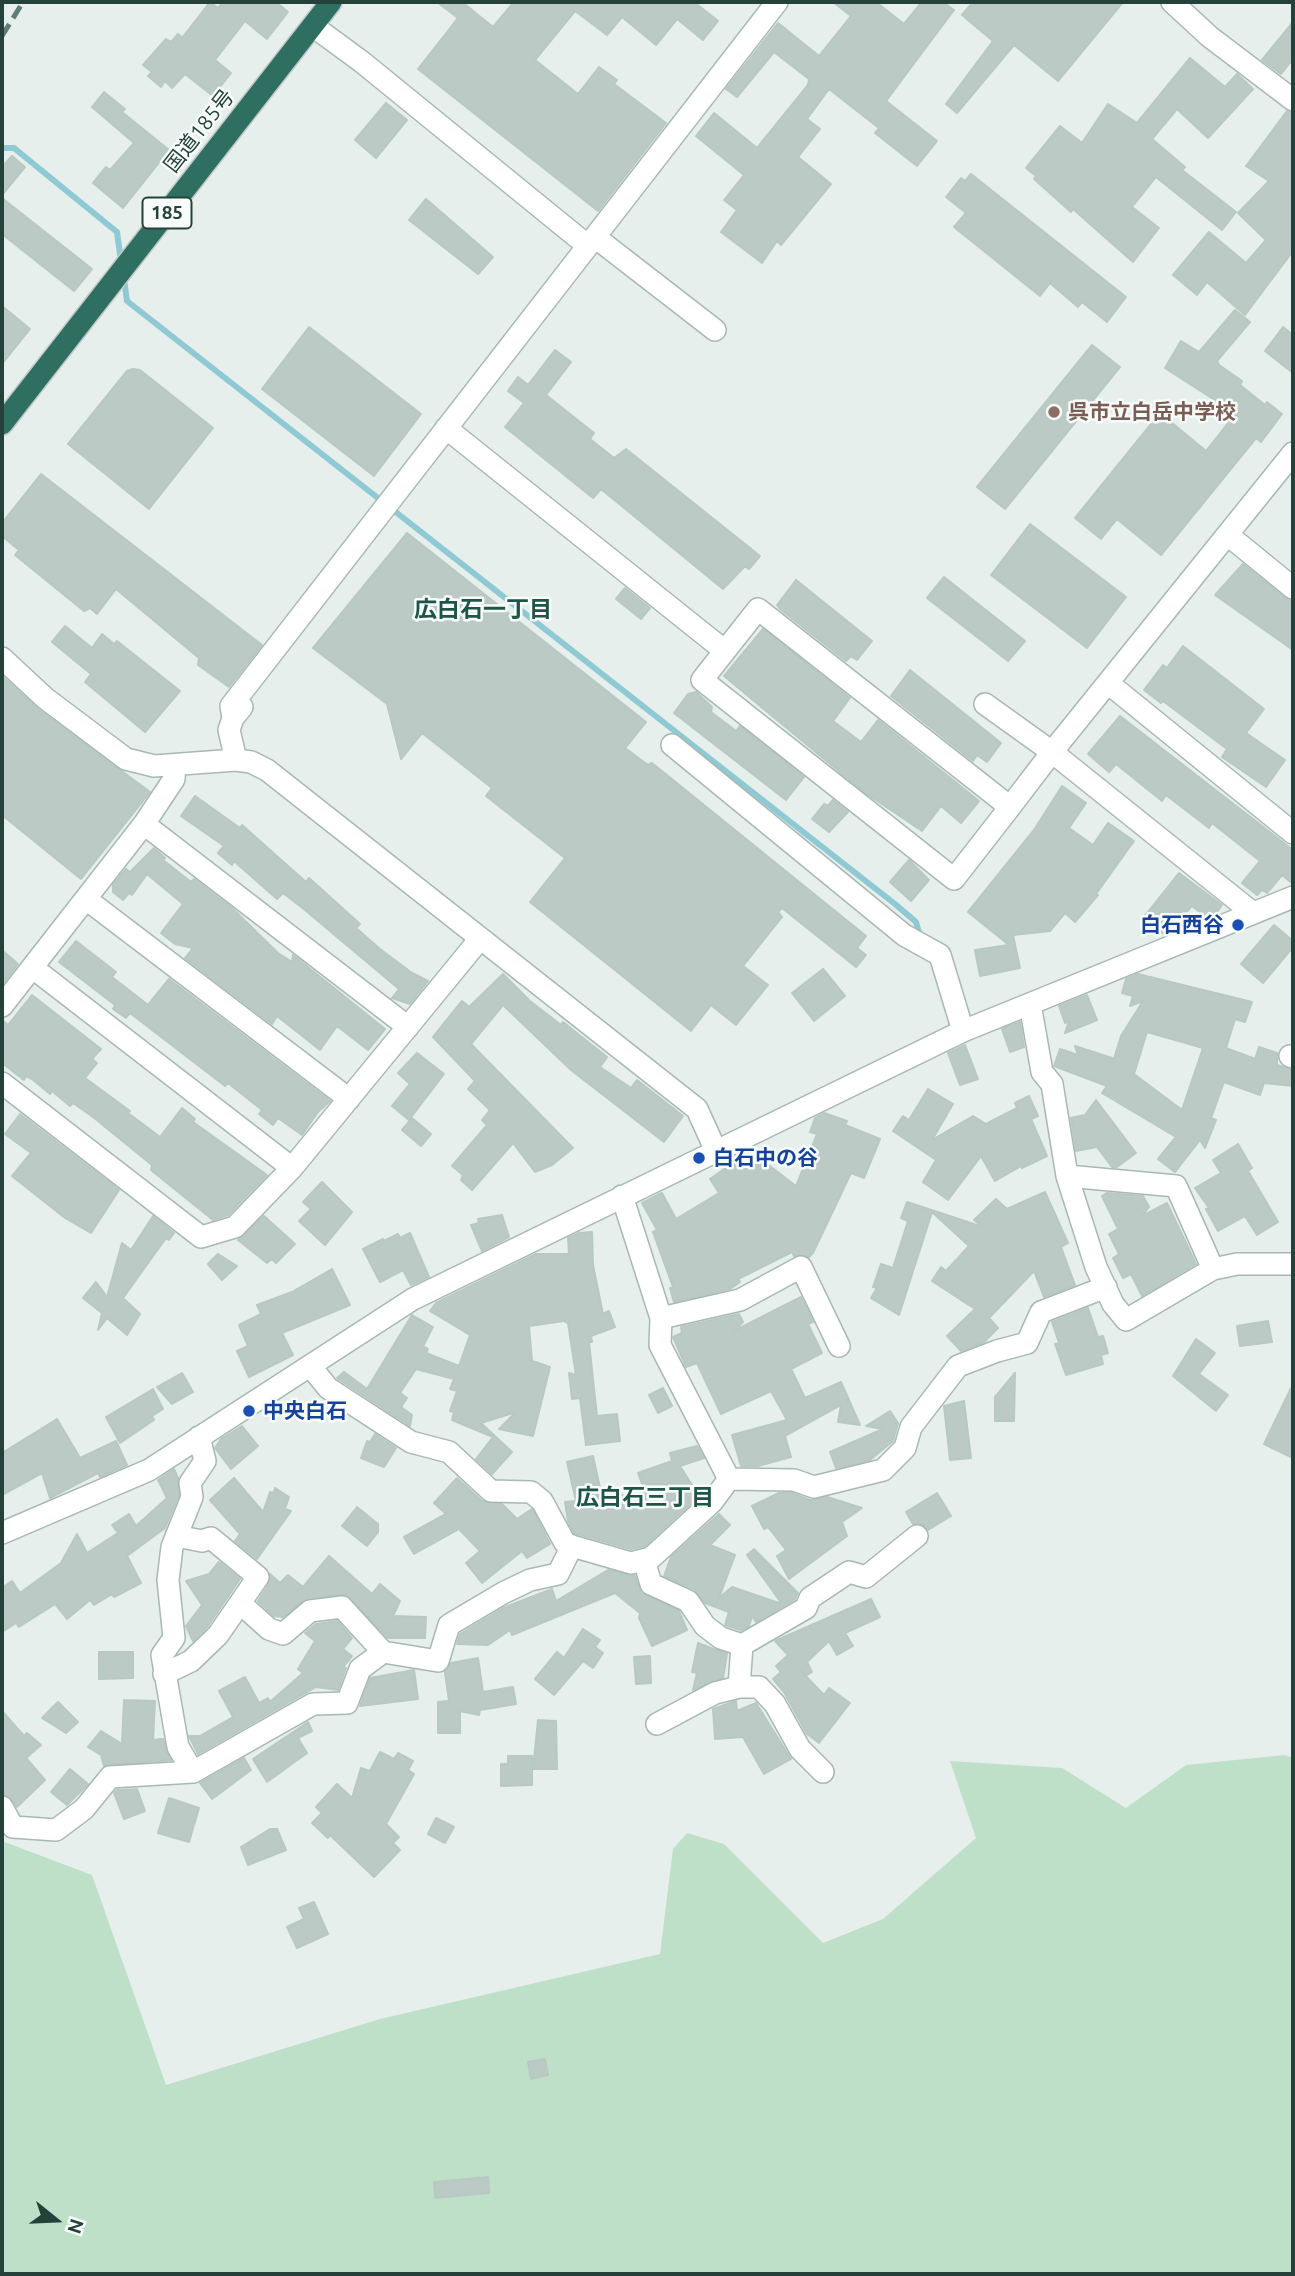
<!DOCTYPE html>
<meta charset="utf-8">
<style>
body{margin:0}
#map{position:relative;width:1295px;height:2276px;overflow:hidden;background:#e6efeb;font-family:Ubuntu,sans-serif}
canvas{display:block}
.frame{position:absolute;inset:0;border:4px solid #24423a;pointer-events:none}
.north{position:absolute;left:21px;top:2185px;width:70px;height:70px;-webkit-text-stroke:5px #f7fbf9;paint-order:stroke;rotate:108deg;font-size:19px;font-weight:700;line-height:28px;text-align:center;color:#24423a}
.north::after{content:'';display:block;margin:auto;width:24px;height:32px;background:#24423a;clip-path:polygon(50% 0,100% 100%,50% 72%,0 100%)}
</style>
<div id="map">
<canvas width="1295" height="2276"></canvas>
<div class="frame"></div>
<div class="north">N</div>
</div>
<script>
const ctx = document.querySelector('canvas').getContext('2d');
ctx.lineJoin = 'round';
function fill(path, color) { ctx.fillStyle = color; ctx.fill(path, 'evenodd'); }
const shape = rows => new Path2D(rows.map(r => 'M' + r).join(''));
function stroke(path, color, width, dash) { ctx.strokeStyle = color; ctx.lineWidth = width; ctx.lineCap = dash ? 'butt' : 'round'; ctx.setLineDash(dash || []); ctx.stroke(path); }
function label(font, color, halo, rows, align = 'center') {
  ctx.font = font + ' Ubuntu,"Noto Sans JP",sans-serif'; ctx.lineWidth = 5; ctx.setLineDash([]); ctx.textBaseline = 'middle'; ctx.strokeStyle = halo; ctx.fillStyle = color; for (const [text, x, y, turn = 0] of rows) {
    ctx.save(); ctx.translate(x, y); ctx.rotate((+turn || 0) * Math.PI / 180); ctx.textAlign = isNaN(turn) ? turn : align; if (halo) ctx.strokeText(text, 0, 0); ctx.fillText(text, 0, 0); ctx.restore();
  }
}
fill(shape([
 [1285,1755,1293,1758,1293,2274,2,2274,2,1841,92,1875,166,2085,380,2019,660,1954,673,1849,687,1833,724,1844,823,1943,883,1919,976,1838,950,1761,1062,1768,1126,1808,1186,1765]
]), '#bfe0c8');
stroke(shape([
 [2,148,14,148,117,232,121,261],
 [124,279,127,301,895,904,916,922,919,933]
]), '#8ec9d4', 6);
const building = shape([
 [210,2,218,8,223,2,276,2,288,12,267,39,245,21,215,60,231,73,213,96,185,74,172,88,165,81,161,87,148,76,152,72,143,65,166,39,171,42,178,34,182,38,210,2],
 [437,2,462,2,493,27,514,2,694,2,718,21,703,40,677,19,656,45,622,17,607,35,575,11,535,60,578,94,599,67,617,80,614,84,666,123,598,211,418,69,458,18,437,2],
 [833,2,876,2,904,24,922,2,943,2,954,10,886,101,937,141,917,166,875,133,879,128,829,89,807,119,820,129,798,157,831,184,781,245,777,241,762,263,721,232,737,210,724,200,744,175,696,136,714,113,757,148,808,85,809,79,774,52,737,97,726,89,778,23,819,56,851,16,833,2],
 [973,2,1123,2,1058,81,1014,45,957,113,946,104,993,41,962,15,973,2],
 [1293,22,1293,59,1281,74,1262,60,1293,22],
 [1190,58,1225,87,1237,74,1253,89,1208,138,1177,109,1152,139,1185,167,1182,170,1236,212,1222,230,1156,177,1132,207,1159,228,1133,262,1073,209,1071,212,1034,179,1036,176,1026,168,1060,126,1082,143,1108,104,1137,123,1190,58],
 [104,92,125,109,122,112,169,150,123,208,93,183,106,167,110,170,134,143,92,107,104,92],
 [386,103,407,120,376,158,355,140,386,103],
 [1287,111,1293,113,1293,251,1245,315,1207,282,1197,295,1173,275,1209,232,1246,263,1266,240,1238,213,1269,181,1246,166,1287,111],
 [12,156,25,167,2,195,2,167,12,156],
 [971,174,1126,297,1107,322,1082,302,1078,307,1050,283,1040,296,954,227,966,213,946,197,961,178,965,181,971,174],
 [2,198,92,269,74,291,2,234,2,198],
 [426,199,493,257,478,274,409,220,426,199],
 [2,306,30,329,2,364,2,306],
 [1235,310,1250,322,1217,361,1219,365,1242,381,1240,385,1265,405,1267,402,1282,414,1261,442,1256,438,1161,555,1117,519,1101,539,1075,518,1160,413,1206,451,1232,418,1227,414,1230,410,1165,368,1181,341,1199,352,1235,310],
 [309,327,421,414,374,476,262,389,309,327],
 [1283,327,1293,335,1293,373,1265,351,1283,327],
 [1092,345,1120,367,1005,509,977,487,1092,345],
 [555,350,571,362,546,395,594,433,590,439,614,458,626,449,760,556,749,569,745,566,723,589,601,489,593,498,505,427,524,403,508,391,518,377,528,385,555,350],
 [133,369,140,370,213,428,149,509,68,444,127,371,133,369],
 [41,474,262,645,229,687,198,665,199,658,116,589,97,614,90,608,84,611,15,555,19,550,2,536,2,523,41,474],
 [1030,524,1126,597,1087,648,991,575,1030,524],
 [407,533,646,722,625,748,648,765,652,763,866,936,857,948,866,955,856,967,782,908,778,912,782,917,743,966,768,985,736,1025,711,1005,691,1031,530,902,565,858,486,796,492,788,422,733,401,759,387,704,313,648,407,533],
 [1243,564,1285,598,1293,601,1293,650,1215,595,1243,564],
 [944,577,1025,641,1008,661,927,598,944,577],
 [796,580,872,641,857,660,851,656,846,661,780,609,777,605,796,580],
 [625,588,650,608,641,619,616,599,625,588],
 [65,626,92,648,102,634,114,644,117,641,180,691,145,732,85,682,91,674,52,642,65,626],
 [763,629,850,698,833,721,861,742,878,720,979,801,961,823,941,806,922,831,864,792,724,676,763,629],
 [1183,646,1264,709,1246,733,1285,760,1266,787,1222,757,1227,749,1163,701,1161,703,1144,690,1163,665,1167,668,1183,646],
 [910,670,1001,743,987,762,977,755,973,761,891,696,910,670],
 [2,676,37,708,150,792,81,879,2,815,2,676],
 [696,692,712,707,711,712,736,731,740,726,804,777,786,800,674,713,688,694,696,692],
 [1120,716,1293,850,1293,884,1282,875,1267,893,1262,890,1257,895,1242,883,1260,861,1212,823,1209,828,1166,795,1162,801,1116,764,1109,772,1088,754,1120,716],
 [1062,786,1086,803,1069,828,1093,845,1108,823,1134,841,1096,894,1098,895,1075,922,1065,913,1050,931,1013,935,1020,968,980,976,975,950,1009,945,968,912,1034,830,1062,786],
 [195,796,240,828,242,825,306,882,309,878,360,924,356,928,380,949,412,973,428,981,410,1004,392,998,399,989,305,910,283,893,277,899,234,861,232,865,218,853,224,846,181,816,195,796],
 [833,800,848,812,829,832,812,819,824,804,828,806,833,800],
 [154,848,165,858,163,860,191,882,194,879,233,909,278,953,292,962,293,955,385,1029,368,1050,337,1026,320,1050,277,1016,272,1024,185,958,193,948,175,944,161,933,183,904,147,874,132,895,129,893,123,900,113,892,113,885,126,869,130,872,154,848],
 [909,860,929,880,911,901,890,882,909,860],
 [1179,873,1222,905,1215,915,1209,914,1206,917,1192,906,1165,935,1143,918,1179,873],
 [1274,925,1293,941,1293,947,1263,983,1241,964,1274,925],
 [76,941,116,972,112,977,148,1005,169,979,330,1101,318,1112,302,1135,278,1118,273,1125,259,1114,262,1110,228,1083,225,1086,130,1013,126,1018,113,1009,115,1005,59,962,76,941],
 [2,950,18,964,2,985,2,950],
 [823,969,845,996,814,1021,792,993,823,969],
 [503,974,530,1001,561,1025,563,1022,607,1057,600,1067,631,1088,637,1080,683,1116,664,1142,571,1070,503,1005,471,1044,573,1148,552,1165,535,1172,513,1143,472,1190,461,1180,463,1175,452,1166,487,1125,482,1120,490,1110,468,1089,475,1081,433,1037,462,1001,469,1007,503,974],
 [1138,974,1252,1002,1245,1022,1235,1019,1226,1048,1255,1059,1259,1047,1277,1053,1277,1065,1293,1070,1293,1086,1264,1083,1260,1095,1224,1082,1211,1118,1216,1120,1205,1148,1200,1140,1175,1172,1158,1159,1176,1137,1102,1093,1107,1086,1054,1066,1060,1049,1078,1055,1075,1046,1112,1058,1113,1062,1121,1036,1143,1001,1130,1006,1133,996,1122,993,1126,979,1138,974],
 [1147,1032,1203,1048,1182,1110,1134,1074,1147,1032],
 [32,995,101,1049,92,1059,97,1063,85,1078,130,1111,128,1113,160,1137,182,1108,195,1119,193,1122,267,1175,228,1215,213,1220,151,1170,152,1165,93,1117,73,1103,70,1106,52,1091,50,1094,32,1079,26,1076,24,1080,2,1063,2,1020,8,1025,32,995],
 [1087,995,1097,1020,1065,1033,1069,1021,1065,1023,1059,1006,1087,995],
 [1020,1022,1024,1047,1010,1052,1002,1029,1020,1022],
 [965,1045,978,1079,960,1085,948,1053,965,1045],
 [417,1053,444,1074,409,1120,392,1106,410,1084,398,1073,417,1053],
 [928,1089,953,1104,932,1140,973,1116,986,1124,1017,1108,1015,1103,1029,1096,1038,1116,1031,1119,1047,1156,1022,1168,1021,1166,995,1181,981,1156,948,1200,923,1182,936,1160,893,1131,903,1116,909,1120,928,1089],
 [1096,1100,1136,1153,1117,1167,1112,1167,1097,1147,1076,1151,1071,1118,1085,1115,1096,1100],
 [824,1113,847,1121,845,1125,880,1139,864,1178,851,1173,813,1253,809,1257,794,1256,792,1252,738,1279,740,1282,730,1289,674,1302,670,1288,673,1287,653,1232,657,1230,642,1203,662,1193,676,1219,719,1193,710,1179,734,1162,731,1159,749,1150,796,1186,817,1134,810,1132,815,1118,824,1113],
 [20,1114,119,1190,91,1233,65,1218,12,1176,31,1153,5,1134,20,1114],
 [412,1118,431,1134,421,1146,402,1130,412,1118],
 [1238,1144,1252,1168,1248,1171,1278,1222,1257,1235,1245,1216,1218,1231,1206,1209,1209,1208,1195,1188,1221,1173,1213,1160,1238,1144],
 [322,1182,352,1212,325,1245,299,1221,311,1209,303,1202,322,1182],
 [1045,1192,1068,1243,1061,1247,1075,1285,1044,1297,1034,1271,989,1318,998,1328,984,1342,961,1351,947,1336,975,1309,932,1281,941,1267,946,1271,969,1246,932,1212,899,1315,871,1298,877,1288,873,1287,881,1264,893,1268,908,1221,901,1218,907,1202,983,1227,974,1220,996,1199,1007,1209,1045,1192],
 [1107,1193,1143,1196,1149,1207,1142,1216,1167,1203,1196,1264,1142,1296,1131,1274,1123,1278,1113,1258,1119,1254,1109,1234,1118,1229,1102,1196,1107,1193],
 [502,1215,509,1237,482,1251,471,1225,479,1223,478,1219,502,1215],
 [153,1216,174,1233,169,1240,166,1238,123,1298,140,1314,127,1335,107,1318,98,1330,102,1313,83,1298,96,1282,107,1297,122,1243,131,1250,153,1216],
 [264,1216,295,1244,276,1263,272,1259,267,1263,238,1240,264,1216],
 [592,1232,593,1265,603,1314,609,1311,615,1327,591,1336,592,1342,589,1342,597,1416,617,1414,620,1441,586,1445,580,1398,572,1399,569,1373,576,1375,568,1323,564,1321,529,1326,532,1361,550,1367,533,1436,499,1429,516,1412,481,1423,512,1452,492,1474,476,1459,493,1437,452,1420,454,1412,450,1411,457,1391,450,1389,454,1379,416,1369,400,1393,407,1398,401,1407,412,1415,410,1426,337,1378,344,1372,367,1389,412,1315,433,1327,423,1346,428,1349,426,1353,459,1366,470,1335,430,1311,436,1303,536,1254,569,1254,568,1238,579,1233,592,1232],
 [410,1233,429,1277,411,1285,403,1270,380,1282,363,1249,383,1239,384,1241,398,1234,400,1238,410,1233],
 [218,1254,237,1266,222,1280,208,1264,218,1254],
 [332,1269,350,1305,282,1333,293,1355,249,1377,237,1351,248,1346,239,1325,261,1314,257,1305,292,1292,332,1269],
 [801,1297,813,1322,808,1324,822,1353,791,1369,805,1398,841,1382,860,1425,838,1422,841,1405,785,1436,791,1457,758,1466,741,1466,732,1435,787,1420,771,1391,721,1414,697,1363,686,1367,673,1337,682,1333,681,1327,739,1314,743,1322,734,1331,801,1297],
 [1088,1308,1098,1337,1103,1336,1108,1353,1101,1355,1103,1364,1066,1375,1055,1344,1059,1343,1052,1322,1088,1308],
 [1268,1321,1272,1342,1240,1346,1237,1326,1268,1321],
 [1196,1339,1215,1353,1199,1374,1228,1395,1216,1411,1173,1376,1196,1339],
 [182,1373,193,1392,172,1404,157,1387,182,1373],
 [1015,1373,1014,1421,995,1421,995,1397,1015,1373],
 [1293,1384,1293,1458,1264,1444,1293,1384],
 [663,1388,672,1406,658,1413,649,1395,663,1388],
 [153,1389,163,1409,152,1416,154,1420,120,1443,106,1417,153,1389],
 [964,1401,971,1458,950,1460,944,1406,964,1401],
 [890,1411,898,1423,893,1441,870,1460,836,1468,830,1452,883,1429,866,1426,890,1411],
 [57,1419,80,1458,116,1441,127,1465,100,1477,98,1473,50,1498,42,1473,2,1495,2,1453,57,1419],
 [242,1426,258,1446,231,1469,215,1448,221,1439,242,1426],
 [375,1434,396,1448,384,1467,361,1458,367,1441,370,1442,375,1434],
 [697,1446,704,1458,680,1466,699,1496,645,1546,631,1549,574,1533,568,1521,565,1502,576,1501,567,1462,593,1456,602,1497,637,1494,645,1492,638,1473,672,1461,670,1453,697,1446],
 [174,1469,178,1478,179,1495,165,1528,127,1556,141,1583,114,1597,112,1594,94,1605,90,1600,67,1619,55,1604,19,1627,16,1623,2,1632,2,1588,12,1581,20,1593,61,1563,77,1534,87,1553,118,1533,112,1525,129,1514,136,1526,167,1498,158,1480,174,1469],
 [234,1478,263,1512,270,1492,274,1493,275,1488,289,1497,285,1509,291,1511,257,1559,235,1541,240,1534,210,1500,234,1478],
 [457,1478,482,1501,502,1504,517,1519,532,1509,550,1544,527,1558,522,1551,482,1583,466,1563,480,1551,459,1529,414,1554,404,1537,446,1514,434,1503,457,1478],
 [779,1493,792,1493,810,1500,827,1497,862,1508,842,1522,847,1536,789,1579,777,1556,786,1550,768,1527,764,1529,752,1506,779,1493],
 [937,1493,951,1516,928,1530,922,1524,913,1524,906,1512,937,1493],
 [357,1507,378,1524,378,1532,367,1546,342,1526,357,1507],
 [719,1514,730,1525,710,1545,735,1555,719,1598,732,1587,782,1604,747,1555,754,1549,798,1593,795,1599,756,1622,752,1616,749,1626,741,1630,725,1625,729,1612,705,1603,694,1589,664,1576,671,1557,719,1514],
 [329,1556,372,1594,380,1584,400,1601,393,1616,426,1617,425,1638,388,1638,346,1595,308,1598,283,1617,274,1616,258,1601,269,1584,270,1574,280,1583,288,1575,303,1587,329,1556],
 [219,1562,240,1579,208,1626,193,1641,186,1626,202,1605,186,1581,209,1574,219,1562],
 [608,1570,635,1576,641,1593,679,1611,687,1630,652,1646,639,1618,640,1613,615,1593,512,1635,510,1630,488,1645,457,1644,460,1634,503,1608,552,1589,556,1601,608,1570],
 [871,1599,880,1617,845,1633,853,1646,837,1655,829,1641,807,1662,812,1672,807,1675,799,1669,824,1695,829,1688,850,1703,819,1743,807,1734,784,1692,773,1679,781,1672,776,1666,788,1655,775,1641,871,1599],
 [337,1621,352,1638,343,1649,352,1656,343,1667,346,1668,338,1690,316,1687,198,1754,189,1736,200,1736,233,1717,219,1691,245,1677,259,1703,268,1698,270,1702,303,1673,298,1669,315,1641,305,1633,316,1624,337,1621],
 [583,1629,600,1640,595,1647,603,1653,593,1668,583,1661,554,1695,535,1679,557,1652,564,1658,583,1629],
 [698,1643,727,1654,723,1678,693,1690,697,1673,692,1672,698,1643],
 [99,1652,133,1652,133,1678,99,1679,99,1652],
 [650,1656,651,1683,636,1684,634,1657,650,1656],
 [478,1658,483,1692,513,1687,516,1704,480,1710,479,1715,460,1711,460,1733,438,1733,438,1702,449,1701,445,1672,451,1663,478,1658],
 [414,1670,418,1699,360,1706,370,1678,414,1670],
 [124,1700,155,1701,153,1740,163,1739,171,1760,104,1766,101,1755,88,1747,101,1731,122,1744,124,1700],
 [736,1701,737,1711,756,1703,791,1759,764,1774,743,1737,715,1739,713,1709,736,1701],
 [58,1702,78,1722,66,1733,42,1718,58,1702],
 [2,1711,24,1736,27,1733,41,1745,26,1758,45,1780,17,1807,9,1796,2,1794,2,1711],
 [538,1720,556,1721,557,1769,533,1769,538,1720],
 [308,1722,312,1731,298,1738,307,1753,267,1782,253,1759,308,1722],
 [380,1752,394,1759,398,1753,413,1761,408,1770,414,1774,386,1824,399,1837,393,1843,400,1850,374,1877,330,1835,328,1838,312,1823,322,1813,316,1807,337,1784,352,1798,361,1768,370,1771,380,1752],
 [508,1756,532,1756,532,1785,501,1786,501,1764,508,1764,508,1756],
 [244,1758,251,1770,212,1799,200,1783,244,1758],
 [70,1769,88,1784,67,1805,51,1792,70,1769],
 [137,1789,145,1811,124,1819,114,1793,117,1790,137,1789],
 [169,1798,199,1808,189,1842,158,1833,169,1798],
 [436,1818,454,1827,445,1843,428,1834,436,1818],
 [270,1829,277,1829,286,1850,248,1865,241,1847,270,1829],
 [314,1902,328,1934,297,1948,287,1927,304,1919,299,1908,314,1902],
 [545,2059,548,2075,531,2079,528,2062,545,2059],
 [488,2177,489,2193,435,2198,434,2182,488,2177]
]);
fill(building, '#bbcac4');
stroke(building, '#b8c9c2', 2);
const minor = shape([
 [1172,2,1210,37,1293,100],
 [313,26,362,62,588,246],
 [595,237,715,330],
 [446,428,725,651],
 [1228,535,1293,588],
 [2,658,45,698,126,759,154,766,236,760,251,762,267,770,697,1109,716,1151],
 [1108,683,1293,833],
 [985,704,1052,752,1253,913],
 [233,718,231,706,777,2],
 [672,745,904,935,940,955,963,1031],
 [236,760,229,730,233,718,242,707],
 [1010,807,758,609,702,680,954,879,1010,807,1052,752,1293,453],
 [144,824,408,1027],
 [86,899,349,1099],
 [33,968,292,1168],
 [1030,1004,1042,1072,1052,1084,1067,1176,1096,1267,1113,1304,1126,1320,1213,1269,1237,1264,1293,1264],
 [2,1006,144,824,174,779,175,765],
 [1290,1056,1293,1057],
 [2,1083,201,1237,235,1227,292,1168,479,940],
 [1067,1176,1176,1186,1213,1269],
 [661,1318,740,1300,801,1267,839,1346],
 [311,1367,328,1388,411,1442,449,1452,491,1491,531,1492,542,1501,565,1543,572,1546],
 [729,1479,794,1480,814,1487,883,1470,905,1448,911,1427,958,1366,997,1351,1027,1343,1041,1312,1106,1287],
 [2,1533,149,1470,413,1299,963,1031,1293,897],
 [644,1560,651,1584,688,1601,705,1626,721,1638,742,1645,806,1608,810,1598,849,1572,866,1577,917,1536],
 [240,1603,269,1629,283,1634,310,1611,342,1607,383,1652],
 [742,1645,739,1687,759,1687,775,1704,800,1749,823,1772],
 [164,1674,191,1661,218,1635,258,1577,211,1538,202,1541,176,1536],
 [657,1724,715,1693,739,1687],
 [193,1772,178,1747,162,1655,174,1638,168,1580,172,1547,192,1497,190,1483,205,1461,199,1437],
 [2,1807,13,1827,56,1830,84,1809,110,1777,193,1772,313,1704,347,1703,360,1669,383,1652,438,1661,449,1625,503,1593,530,1580,558,1574,572,1546,631,1563,651,1558,712,1502,729,1479,660,1345,661,1318,622,1196]
]);
const highway = shape([
 [2,424,331,2]
]);
stroke(minor, '#a8b8b2', 24);
stroke(highway, '#c2cac8', 24);
stroke(minor, '#fff', 21);
stroke(highway, '#2f6f62', 21);
stroke(shape([
 [2,36,23,2]
]), '#5f7d75', 5, [14, 7]);
for (const [x, y, r, color] of [
 [1054,412,7,"#8d6e63"],
 [1238,925,7,"#1a4fb4"],
 [699,1158,7,"#1a4fb4"],
 [249,1411,7,"#1a4fb4"]
]) { const dot = new Path2D(); dot.arc(x, y, r, 0, 2 * Math.PI); ctx.fillStyle = color; ctx.fill(dot); stroke(dot, '#f7fbf9', 2.5); }
for (const [x, y, w] of [
 [167,213,49]
]) { const box = new Path2D(); box.roundRect(x - w / 2, y - 15.5, w, 31, 5); ctx.fillStyle = '#f7fbf9'; ctx.fill(box); stroke(box, '#24423a', 2); }
label('bold 19px', '#24423a', null, [
 ["185",167,213]
]);
label('21px', '#24423a', '#f7fbf9', [
 ["国道185号",199,131,-52]
]);
label('bold 21px', '#785e54', '#f7fbf9', [
 ["呉市立白岳中学校",1068,412]
], 'left');
label('bold 21px', '#164399', '#f7fbf9', [
 ["白石西谷",1224,925,"right"],
 ["白石中の谷",713,1158],
 ["中央白石",263,1411]
], 'left');
label('bold 23px', '#1f5548', '#f7fbf9', [
 ["広白石一丁目",483,609],
 ["広白石三丁目",645,1497]
]);
</script>
